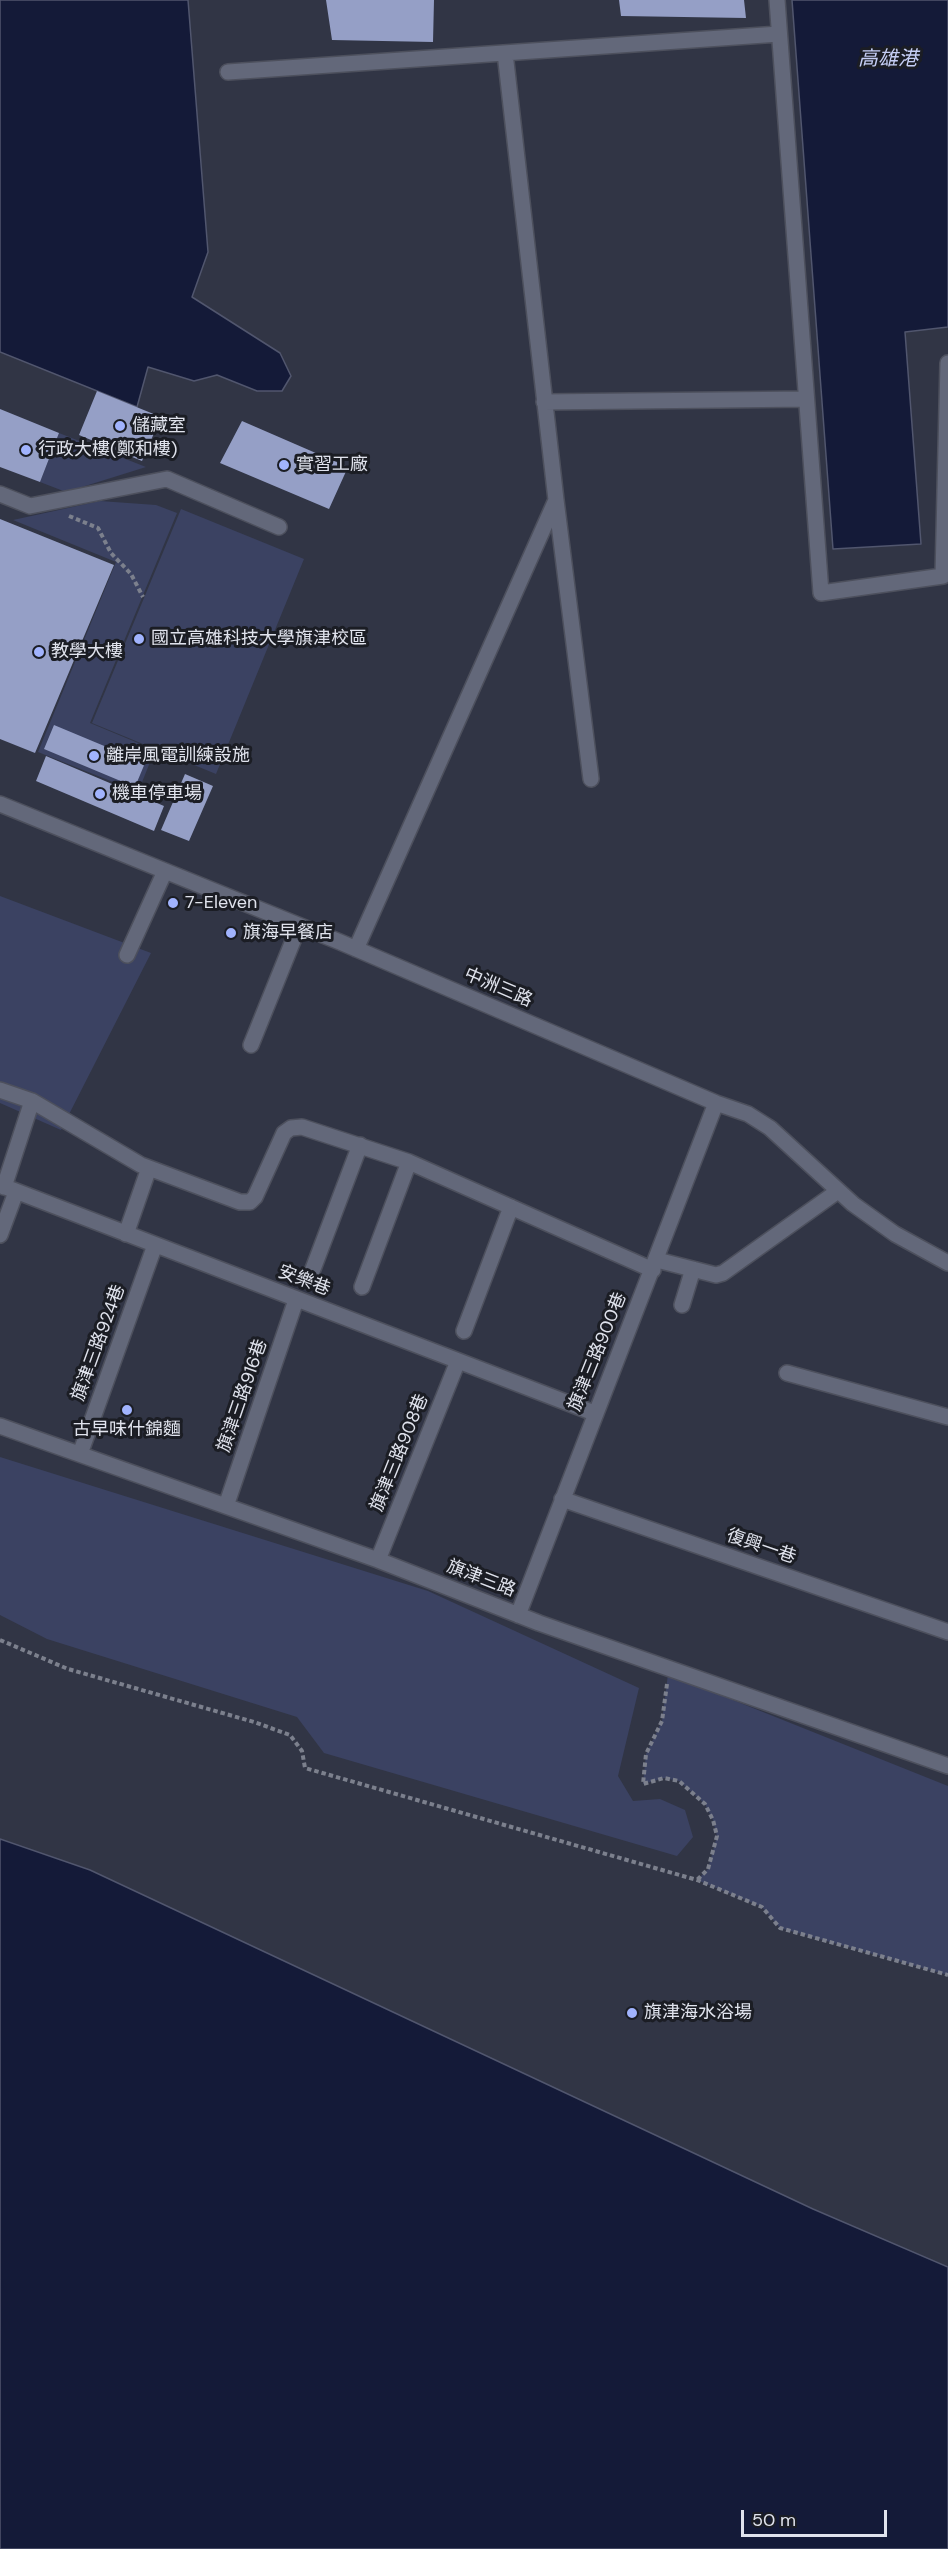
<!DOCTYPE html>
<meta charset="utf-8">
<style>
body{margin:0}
#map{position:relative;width:948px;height:2549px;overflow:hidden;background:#313545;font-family:"DM Sans",sans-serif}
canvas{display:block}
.scale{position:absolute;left:741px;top:2510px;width:146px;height:27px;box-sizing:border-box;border:3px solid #e0e3ed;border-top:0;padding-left:8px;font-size:18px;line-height:21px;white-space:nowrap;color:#e0e3ed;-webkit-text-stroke:4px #1b1d24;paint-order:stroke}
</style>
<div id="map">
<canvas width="948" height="2549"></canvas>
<div class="scale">50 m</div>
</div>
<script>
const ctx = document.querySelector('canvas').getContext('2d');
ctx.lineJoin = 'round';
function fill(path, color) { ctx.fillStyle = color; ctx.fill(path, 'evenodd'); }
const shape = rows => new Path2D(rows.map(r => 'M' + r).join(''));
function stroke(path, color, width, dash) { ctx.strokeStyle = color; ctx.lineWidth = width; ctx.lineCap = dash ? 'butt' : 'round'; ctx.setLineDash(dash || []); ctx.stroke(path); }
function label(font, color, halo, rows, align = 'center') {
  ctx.font = font + ' "DM Sans","Noto Sans TC",sans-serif'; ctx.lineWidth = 6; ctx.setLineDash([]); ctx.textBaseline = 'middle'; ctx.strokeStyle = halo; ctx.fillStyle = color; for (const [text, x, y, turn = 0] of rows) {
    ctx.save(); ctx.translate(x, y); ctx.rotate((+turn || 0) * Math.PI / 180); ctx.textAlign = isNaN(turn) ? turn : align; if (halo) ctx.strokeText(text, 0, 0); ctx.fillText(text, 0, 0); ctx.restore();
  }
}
fill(shape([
 [59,433,146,467,66,492,40,482],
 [100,501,156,505,177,513,90,723,155,750,138,792,38,752,116,562,13,520],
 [181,509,304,559,216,774,92,723],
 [0,896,151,953,61,1130,0,1103],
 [0,1457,428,1591,639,1688,618,1776,633,1801,660,1799,685,1810,693,1837,677,1856,324,1753,297,1717,47,1639,0,1615],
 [668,1674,948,1786,948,1975,780,1928,762,1907,697,1880,708,1869,717,1836,713,1820,705,1804,679,1781,664,1778,643,1784,646,1754,662,1721]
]), '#3b4262');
const water = shape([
 [0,0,188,0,208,252,192,297,280,353,291,376,282,391,257,391,217,375,194,381,148,367,137,407,0,352,0,0],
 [792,0,948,0,948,327,905,332,921,544,833,549,792,0],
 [0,1839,90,1870,813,2209,948,2267,948,2549,0,2549,0,1839]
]);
fill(water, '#141a38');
stroke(water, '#51566e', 1.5);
fill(shape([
 [326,0,434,0,433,42,332,40],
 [619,0,744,0,746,18,621,16],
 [97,391,161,417,142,461,79,435],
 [0,409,59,433,40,482,0,467],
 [242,421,348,467,329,509,220,463],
 [0,519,114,565,35,753,0,739],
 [54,725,145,763,135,787,44,749],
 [46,756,164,806,154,831,36,781],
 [185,774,213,786,189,841,161,830]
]), '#959fc6');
const minor = shape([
 [777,0,821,593,943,576,948,363],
 [228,72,779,34],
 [544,402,806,399],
 [0,494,30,506,167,479,279,527],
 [556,500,591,779],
 [0,804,340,942,716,1103,748,1114,770,1128,853,1204,895,1234,948,1263],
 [356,949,556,500,505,53],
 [127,955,165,871],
 [251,1045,299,926],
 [0,1090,32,1101,141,1165,240,1202,250,1202,255,1197,284,1133,291,1128,302,1127,409,1162,653,1270],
 [0,1185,594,1413],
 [4,1187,32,1101],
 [126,1234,149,1168],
 [0,1235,16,1192],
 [657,1260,716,1275,723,1273,838,1191],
 [313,1269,360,1145],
 [362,1287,409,1162],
 [682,1305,693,1269],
 [464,1331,511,1207],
 [787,1373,948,1417],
 [0,1426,378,1560,539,1623,948,1766],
 [80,1454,155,1245],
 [562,1499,948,1632],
 [226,1506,296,1300],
 [378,1560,458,1361],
 [518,1615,716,1103]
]);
stroke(minor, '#4d505d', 18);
stroke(shape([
 [69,516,98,528,111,553,131,574,143,597],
 [0,1640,68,1669,254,1722,290,1735,302,1751,305,1768,697,1880,762,1907,780,1928,948,1975],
 [667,1684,662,1721,646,1754,643,1784,664,1778,679,1781,705,1804,713,1820,717,1836,708,1869,697,1880]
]), '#7c808d', 4, [4.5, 3]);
stroke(minor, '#63687a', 15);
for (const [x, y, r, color] of [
 [120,426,6,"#a1b3fd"],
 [26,450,6,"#a1b3fd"],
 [284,465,6,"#a1b3fd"],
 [139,639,6,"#a1b3fd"],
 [39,652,6,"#a1b3fd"],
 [94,756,6,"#a1b3fd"],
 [100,794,6,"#a1b3fd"],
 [173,903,6,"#a1b3fd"],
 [231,933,6,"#a1b3fd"],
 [127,1410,6,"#a1b3fd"],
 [632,2013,6,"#a1b3fd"]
]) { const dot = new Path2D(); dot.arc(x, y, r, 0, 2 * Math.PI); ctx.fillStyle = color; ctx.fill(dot); stroke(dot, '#1b1d24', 2); }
label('18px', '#e0e3ed', '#1b1d24', [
 ["儲藏室",132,426],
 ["行政大樓(鄭和樓)",38,450],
 ["實習工廠",296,465],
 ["國立高雄科技大學旗津校區",151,639],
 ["教學大樓",51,652],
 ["離岸風電訓練設施",106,756],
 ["機車停車場",112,794],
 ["7-Eleven",185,903],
 ["旗海早餐店",243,933],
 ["古早味什錦麵",127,1430,"center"],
 ["旗津海水浴場",644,2013]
], 'left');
label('18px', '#e0e3ed', '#1b1d24', [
 ["中洲三路",498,988,23],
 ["安樂巷",304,1281,21],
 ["旗津三路924巷",99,1343,-70],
 ["旗津三路900巷",598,1352,-68],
 ["旗津三路916巷",243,1396,-71],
 ["旗津三路908巷",400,1453,-68],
 ["復興一巷",761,1547,19],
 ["旗津三路",481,1579,21]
]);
label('italic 20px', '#c5cef4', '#1b1d24', [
 ["高雄港",888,60]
]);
</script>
